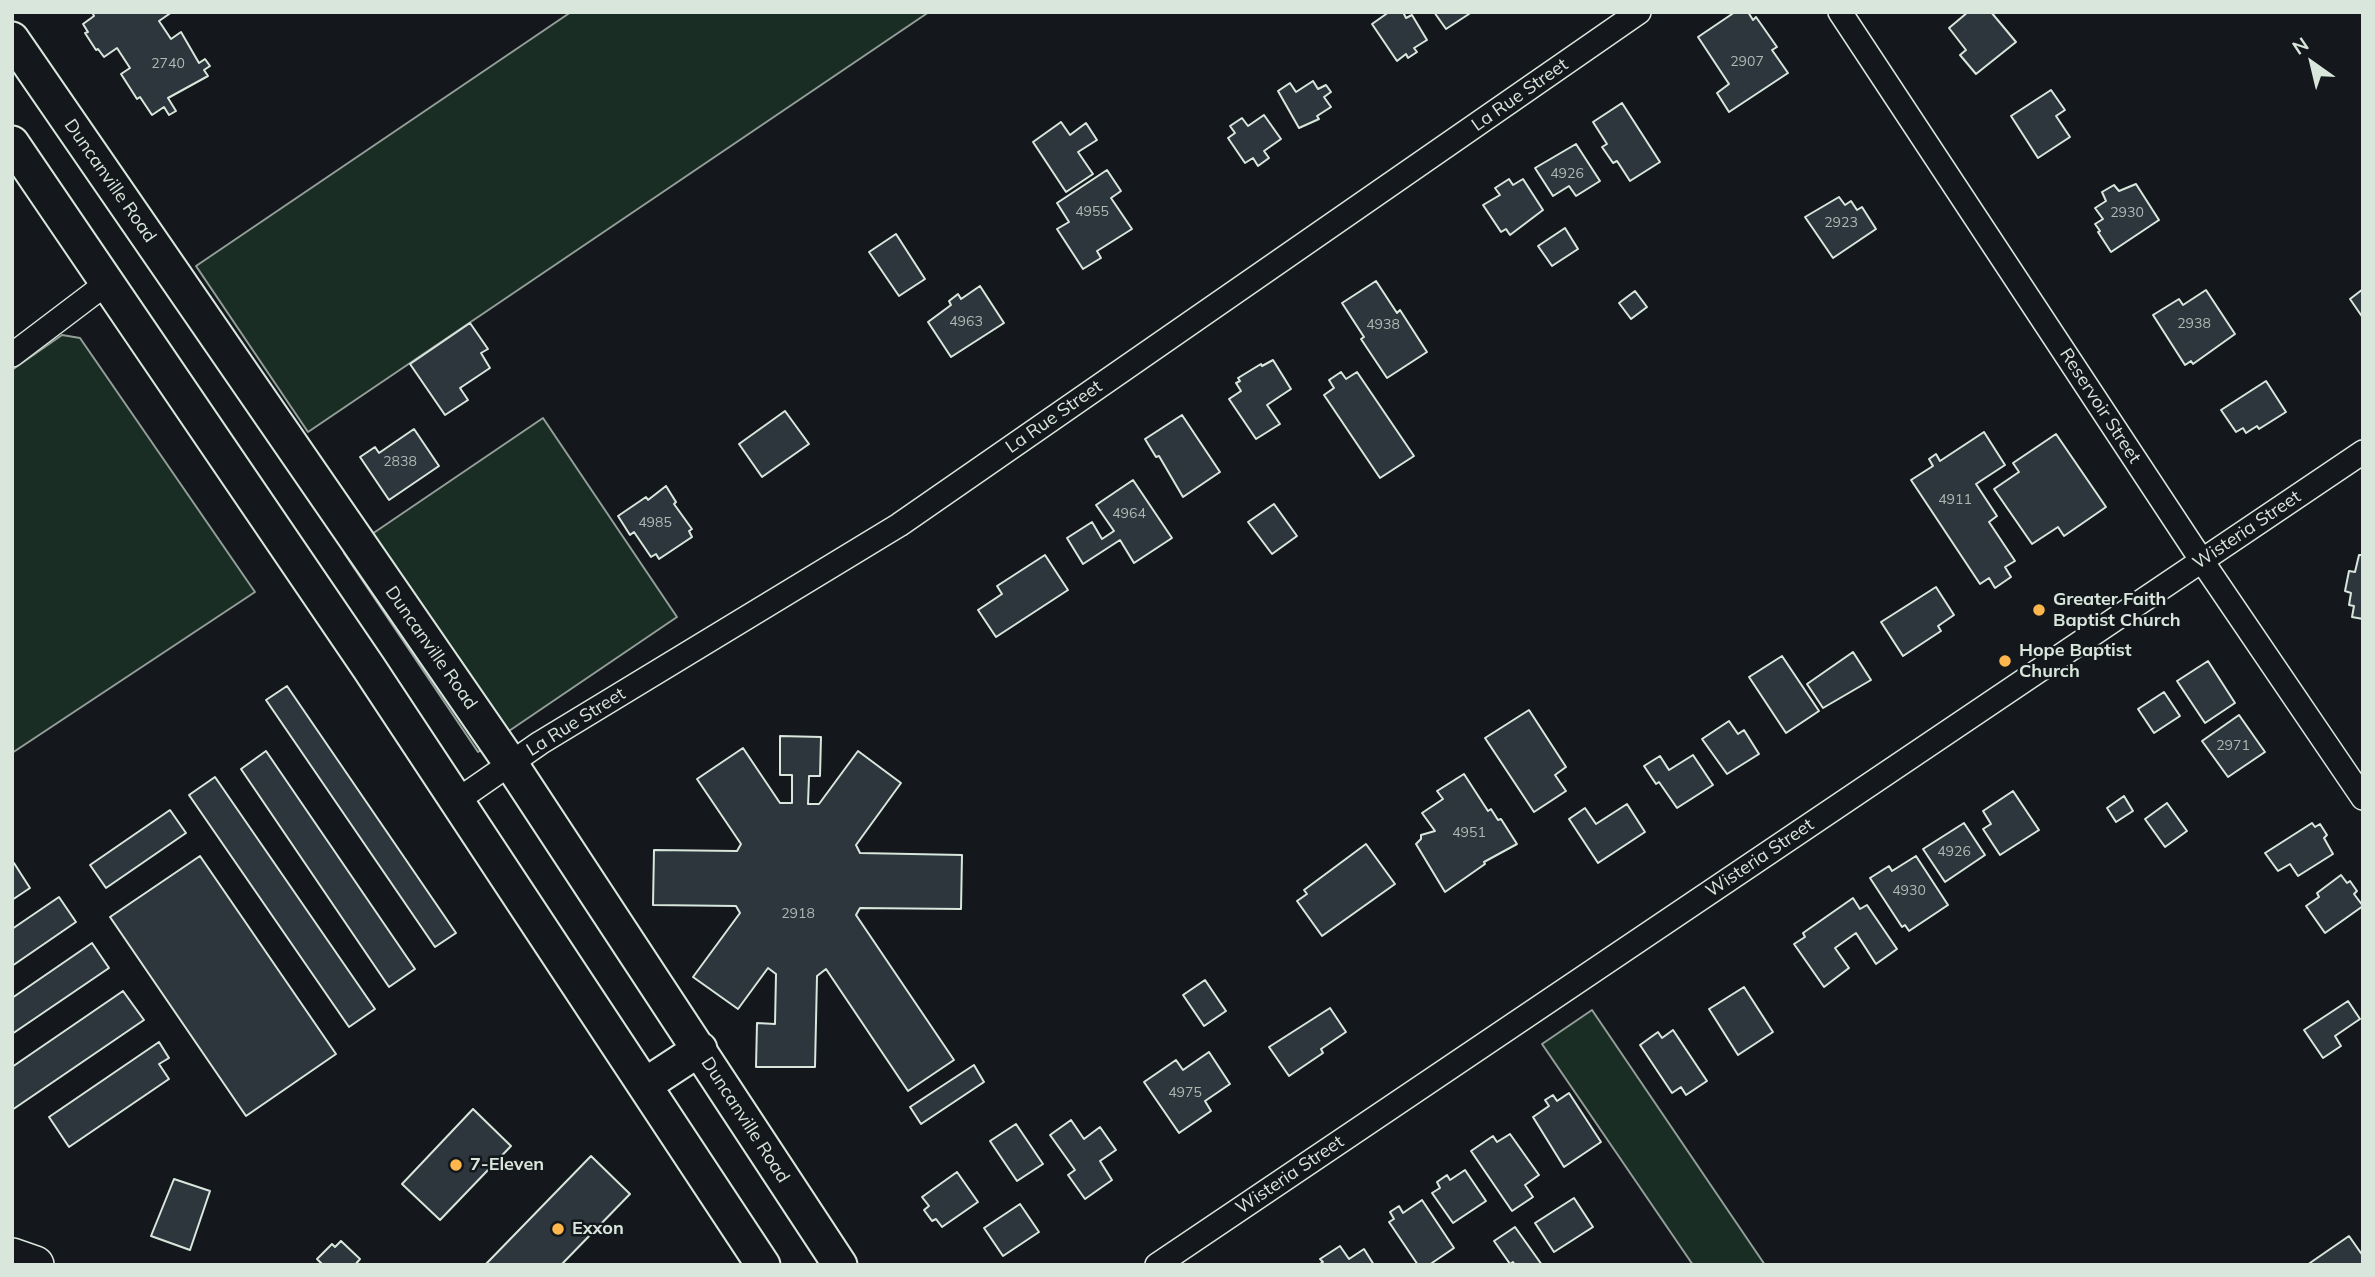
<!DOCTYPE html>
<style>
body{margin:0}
#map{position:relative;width:2375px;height:1277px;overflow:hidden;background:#14181c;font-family:Mulish,sans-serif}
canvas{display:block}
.frame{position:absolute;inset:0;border:14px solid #d8e6dc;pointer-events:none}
.north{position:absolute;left:2277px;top:28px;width:70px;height:70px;-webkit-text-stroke:5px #14181c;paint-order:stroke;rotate:326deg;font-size:19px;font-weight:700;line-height:28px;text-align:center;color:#d8e6dc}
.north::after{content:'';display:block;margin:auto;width:24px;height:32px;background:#d8e6dc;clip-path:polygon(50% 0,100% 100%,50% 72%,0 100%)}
</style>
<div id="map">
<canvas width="2375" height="1277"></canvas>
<div class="frame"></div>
<div class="north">N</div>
</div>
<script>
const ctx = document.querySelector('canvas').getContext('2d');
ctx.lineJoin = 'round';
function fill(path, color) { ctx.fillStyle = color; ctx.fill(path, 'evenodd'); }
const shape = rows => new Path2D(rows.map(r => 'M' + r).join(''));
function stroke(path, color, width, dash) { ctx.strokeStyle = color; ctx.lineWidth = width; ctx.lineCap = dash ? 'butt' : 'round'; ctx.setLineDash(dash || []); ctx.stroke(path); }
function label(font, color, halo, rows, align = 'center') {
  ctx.font = font + ' Mulish,sans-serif'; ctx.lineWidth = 5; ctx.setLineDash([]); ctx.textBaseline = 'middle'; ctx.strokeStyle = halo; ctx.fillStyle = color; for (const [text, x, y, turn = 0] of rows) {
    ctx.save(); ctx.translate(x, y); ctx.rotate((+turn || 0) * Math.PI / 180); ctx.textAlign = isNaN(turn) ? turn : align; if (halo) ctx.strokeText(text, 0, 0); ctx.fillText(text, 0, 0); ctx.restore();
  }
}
const green = shape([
 [571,12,929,12,308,432,196,266,571,12],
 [62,335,80,338,255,592,12,753,12,370,62,335],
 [543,418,677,617,478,752,344,553,543,418],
 [1592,1010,1765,1265,1693,1265,1542,1044,1592,1010]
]);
fill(green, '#1a2d24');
stroke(green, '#939e99', 2);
const building = shape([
 [92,12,172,12,159,21,171,39,181,32,199,63,205,59,210,66,204,70,208,76,168,98,176,111,169,115,164,107,152,115,140,97,137,99,121,74,130,68,117,48,104,57,98,49,96,50,85,33,88,32,83,24,94,16,92,12],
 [1389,12,1403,12,1406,18,1412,15,1427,40,1414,48,1417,52,1408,58,1406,54,1397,61,1372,24,1389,12],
 [1434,12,1472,12,1446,29,1434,12],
 [1735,12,1748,12,1753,20,1756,17,1777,47,1772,50,1788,73,1729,112,1717,93,1729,84,1698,37,1735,12],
 [1968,12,1991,12,2016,42,1976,74,1960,55,1966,50,1949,28,1968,12],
 [1313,81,1318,89,1326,85,1331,92,1324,97,1331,107,1317,116,1319,119,1299,128,1278,91,1290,83,1296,92,1313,81],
 [2051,90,2065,110,2056,116,2070,137,2038,158,2011,116,2051,90],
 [1622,103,1660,162,1630,181,1617,161,1613,163,1602,147,1607,144,1593,122,1622,103],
 [1264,115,1281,139,1264,151,1269,158,1258,166,1253,158,1245,163,1228,138,1235,133,1230,126,1242,118,1248,126,1264,115],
 [1061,122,1070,135,1086,123,1097,140,1078,152,1093,174,1066,192,1033,142,1061,122],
 [1576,144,1600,181,1576,196,1569,186,1553,196,1535,168,1576,144],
 [1107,170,1121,191,1111,198,1132,229,1097,251,1101,258,1083,269,1057,229,1069,222,1057,203,1107,170],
 [1509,179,1513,185,1523,179,1543,210,1510,235,1506,229,1501,232,1483,205,1500,195,1495,188,1509,179],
 [2136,184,2159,220,2111,252,2098,232,2100,231,2095,224,2103,219,2095,208,2106,201,2102,192,2114,185,2119,191,2136,184],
 [1839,197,1845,205,1851,201,1857,210,1862,207,1876,229,1833,258,1805,217,1839,197],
 [1565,228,1578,249,1552,266,1538,246,1565,228],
 [896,234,925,279,899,296,869,252,896,234],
 [1376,281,1397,313,1400,310,1427,352,1387,378,1361,339,1364,337,1342,303,1376,281],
 [980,286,1004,323,951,357,928,322,951,305,949,301,958,294,961,299,980,286],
 [2363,289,2363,318,2350,299,2363,289],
 [2206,290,2235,334,2193,364,2191,361,2185,365,2153,315,2179,299,2183,305,2206,290],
 [1635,291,1647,307,1631,319,1619,303,1635,291],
 [470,323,488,349,481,353,490,368,460,388,468,400,445,415,410,364,470,323],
 [1273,360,1291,389,1267,405,1280,424,1256,439,1229,399,1241,391,1236,383,1240,381,1238,378,1261,364,1262,366,1273,360],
 [1341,372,1346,379,1357,372,1414,456,1380,478,1324,395,1334,388,1329,380,1341,372],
 [2266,381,2286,412,2259,429,2257,426,2246,433,2243,428,2236,432,2221,410,2266,381],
 [785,411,809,444,762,477,739,444,785,411],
 [1182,415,1220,472,1183,497,1159,456,1156,457,1145,439,1182,415],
 [414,429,439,466,389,500,360,457,375,447,379,453,414,429],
 [1984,432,2005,465,1976,484,1997,516,1989,522,2015,561,2005,567,2011,577,1995,588,1989,578,1980,584,1911,480,1933,466,1929,459,1936,454,1940,461,1984,432],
 [2056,434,2106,507,2064,536,2058,527,2032,544,1994,489,2019,472,2013,463,2056,434],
 [1133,480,1172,538,1134,563,1120,540,1083,564,1067,538,1092,522,1102,539,1114,531,1096,505,1133,480],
 [666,486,676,502,674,504,692,529,689,531,692,537,659,559,656,554,651,557,634,532,630,535,618,516,646,497,648,500,666,486],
 [1274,504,1297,536,1272,554,1248,522,1274,504],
 [1045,555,1068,590,996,637,978,610,1002,594,997,586,1045,555],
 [2359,555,2363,555,2363,619,2352,617,2354,606,2349,605,2351,593,2345,591,2349,571,2355,572,2359,555],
 [1936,587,1954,615,1938,626,1941,631,1903,656,1881,622,1936,587],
 [1853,652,1871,680,1823,708,1807,684,1853,652],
 [1782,656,1819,711,1786,733,1749,677,1782,656],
 [2208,661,2235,703,2205,723,2177,681,2208,661],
 [287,686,456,933,435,947,266,700,287,686],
 [2164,692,2180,716,2154,733,2138,709,2164,692],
 [1529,710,1566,767,1555,775,1566,791,1534,812,1485,738,1529,710],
 [2239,715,2265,752,2228,777,2202,741,2239,715],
 [1729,721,1738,734,1744,730,1759,754,1727,774,1702,739,1729,721],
 [780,736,821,737,820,776,809,776,808,804,819,804,858,751,901,783,856,845,860,853,962,855,961,909,860,908,856,915,954,1060,908,1091,826,969,817,976,815,1067,756,1067,757,1023,775,1024,776,974,768,968,738,1009,693,977,740,913,736,906,653,905,654,850,737,851,741,844,697,779,743,748,780,803,792,803,792,775,780,775,780,736],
 [266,751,415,969,389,987,241,769,266,751],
 [1693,755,1713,785,1677,808,1659,782,1656,784,1644,766,1660,756,1669,770,1693,755],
 [1464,774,1488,811,1491,809,1498,820,1501,819,1517,844,1484,862,1485,864,1445,892,1416,844,1421,839,1421,835,1435,831,1422,813,1443,799,1437,791,1464,774],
 [215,777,375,1009,349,1027,189,795,215,777],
 [2013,791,2039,830,2000,855,1983,829,1991,824,1983,811,2013,791],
 [2124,796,2133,811,2116,822,2107,808,2124,796],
 [2167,803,2187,831,2165,847,2145,819,2167,803],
 [1627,804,1645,832,1598,863,1569,819,1585,808,1596,824,1627,804],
 [170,810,186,833,106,888,90,865,170,810],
 [1964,823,1985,855,1945,882,1923,849,1964,823],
 [2312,823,2315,827,2320,824,2327,835,2324,838,2333,854,2298,876,2290,864,2278,871,2265,853,2312,823],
 [1366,844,1395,884,1322,936,1297,901,1307,894,1304,890,1366,844],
 [200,856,336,1054,246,1116,110,917,200,856],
 [1916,856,1948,905,1909,931,1905,925,1902,927,1870,878,1889,866,1892,871,1916,856],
 [14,863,30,888,12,900,12,864,14,863],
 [2341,875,2347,883,2350,881,2357,891,2354,894,2363,906,2325,933,2306,906,2319,897,2317,893,2341,875],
 [59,897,76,922,12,966,12,929,59,897],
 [1853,898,1860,909,1867,905,1897,949,1876,964,1856,933,1835,948,1849,968,1824,987,1794,944,1805,937,1803,933,1853,898],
 [92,943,109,968,12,1034,12,998,92,943],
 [1205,980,1226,1011,1204,1026,1183,995,1205,980],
 [1744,987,1773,1032,1738,1055,1709,1009,1744,987],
 [123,991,144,1020,12,1110,12,1067,123,991],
 [2348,1001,2360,1019,2335,1036,2341,1046,2323,1058,2304,1030,2348,1001],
 [1330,1008,1346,1032,1321,1049,1323,1053,1289,1076,1269,1047,1330,1008],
 [1673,1030,1707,1081,1686,1095,1681,1087,1672,1093,1640,1045,1658,1032,1662,1038,1673,1030],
 [159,1042,169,1058,159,1064,169,1079,69,1147,49,1117,159,1042],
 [1209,1052,1230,1084,1205,1101,1211,1111,1179,1133,1144,1082,1176,1060,1183,1070,1209,1052],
 [974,1065,984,1082,921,1124,910,1107,974,1065],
 [1569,1093,1601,1142,1564,1167,1533,1117,1549,1106,1545,1100,1553,1095,1557,1101,1569,1093],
 [473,1109,511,1146,440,1220,402,1184,473,1109],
 [1071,1120,1084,1139,1100,1127,1116,1150,1100,1161,1112,1180,1085,1199,1068,1175,1075,1170,1050,1135,1071,1120],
 [1016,1124,1043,1164,1017,1181,990,1141,1016,1124],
 [1510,1134,1539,1175,1525,1185,1533,1197,1512,1211,1471,1151,1493,1136,1497,1142,1510,1134],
 [591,1156,630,1194,561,1265,485,1265,591,1156],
 [1465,1170,1486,1201,1453,1223,1432,1193,1440,1188,1437,1182,1447,1175,1450,1180,1465,1170],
 [957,1172,978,1202,942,1227,936,1219,932,1221,924,1210,929,1206,922,1197,957,1172],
 [174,1179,210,1191,190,1250,151,1236,174,1179],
 [1574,1198,1593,1227,1554,1252,1535,1223,1574,1198],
 [1422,1200,1454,1248,1429,1265,1418,1265,1389,1222,1394,1219,1390,1212,1399,1206,1403,1213,1422,1200],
 [1020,1204,1039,1232,1003,1256,984,1228,1020,1204],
 [1515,1227,1542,1265,1515,1265,1513,1262,1510,1264,1494,1241,1515,1227],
 [2349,1236,2363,1256,2363,1265,2307,1265,2349,1236],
 [341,1241,360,1259,355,1265,323,1265,317,1259,332,1244,335,1247,341,1241],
 [1340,1246,1349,1259,1364,1249,1374,1265,1318,1265,1323,1262,1320,1259,1340,1246]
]);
fill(building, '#2c363c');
stroke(building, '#d8e6dc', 2);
const street = shape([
 [1840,12,2202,561,2363,798],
 [12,355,107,283],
 [455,802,540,743,899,525,1639,12],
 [1157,1265,2363,452]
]);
const secondary = shape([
 [12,39,511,764,840,1265],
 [12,143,369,668,763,1265],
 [645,1085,700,1049]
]);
const primary = shape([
 [12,1257,35,1265]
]);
stroke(street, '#d8e6dc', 26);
stroke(secondary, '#d8e6dc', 37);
stroke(primary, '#d8e6dc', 40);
stroke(street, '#14181c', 23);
stroke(secondary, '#14181c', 33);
stroke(primary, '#14181c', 37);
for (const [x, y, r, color] of [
 [2039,610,7,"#ffb74d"],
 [2005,661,7,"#ffb74d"],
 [456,1165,7,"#ffb74d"],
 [558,1229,7,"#ffb74d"]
]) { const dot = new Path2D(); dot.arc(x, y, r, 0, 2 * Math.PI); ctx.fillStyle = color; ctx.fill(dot); stroke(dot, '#14181c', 2.5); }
label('14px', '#adbab4', null, [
 ["2907",1747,62],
 ["2740",168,64],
 ["4926",1567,174],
 ["4955",1092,212],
 ["2930",2127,213],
 ["2923",1841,223],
 ["4963",966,322],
 ["2938",2194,324],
 ["4938",1383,325],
 ["2838",400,462],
 ["4911",1955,500],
 ["4964",1129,514],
 ["4985",655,523],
 ["2971",2233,746],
 ["4951",1469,833],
 ["4926",1954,852],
 ["4930",1909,891],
 ["2918",798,914],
 ["4975",1185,1093]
]);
label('18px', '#d8e6dc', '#14181c', [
 ["La Rue Street",1520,95,-35],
 ["Duncanville Road",110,181,55],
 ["Reservoir Street",2100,406,57],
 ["La Rue Street",1054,417,-35],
 ["Wisteria Street",2247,530,-34],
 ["Duncanville Road",431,648,55],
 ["La Rue Street",576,722,-32],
 ["Wisteria Street",1760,858,-34],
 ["Duncanville Road",745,1120,57],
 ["Wisteria Street",1290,1175,-34]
]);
label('bold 18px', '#d8e6dc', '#14181c', [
 ["Greater Faith",2053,600],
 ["Baptist Church",2053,621],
 ["Hope Baptist",2019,651],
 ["Church",2019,672],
 ["7-Eleven",470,1165],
 ["Exxon",572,1229]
], 'left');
</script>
